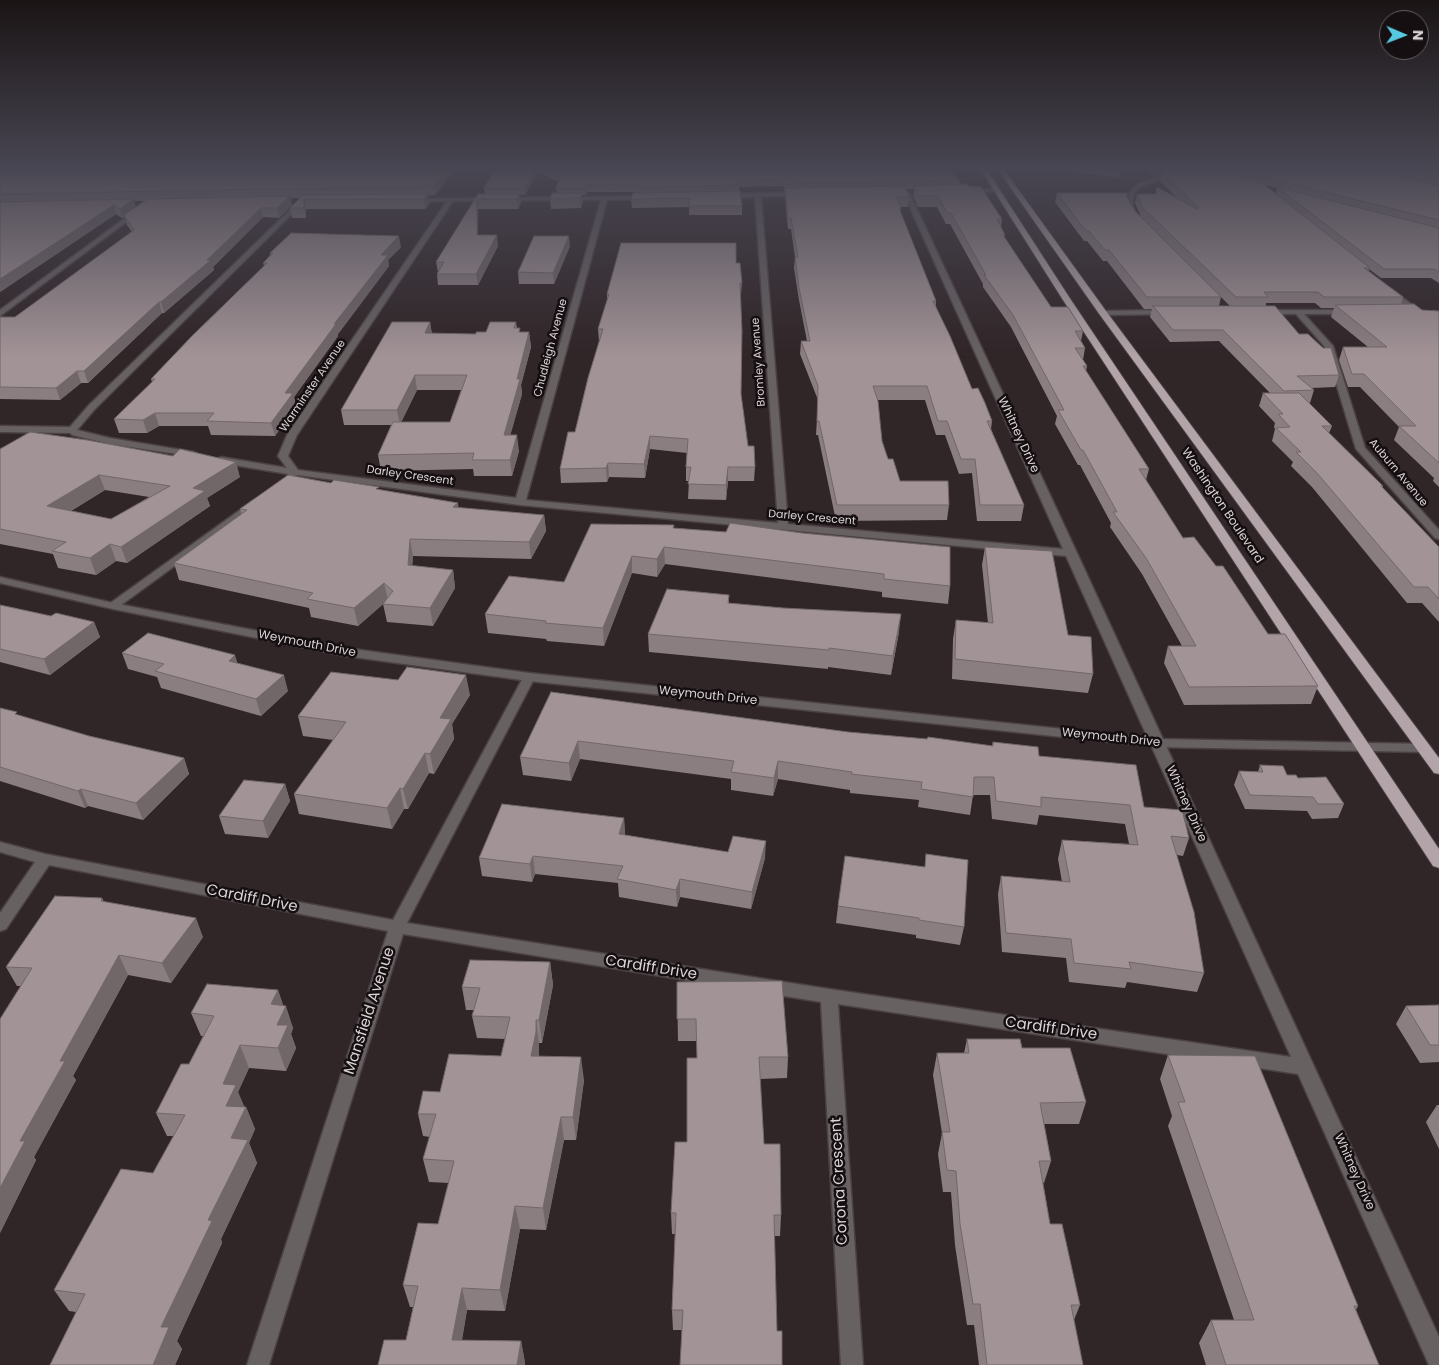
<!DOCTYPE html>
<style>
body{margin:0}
#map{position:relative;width:1439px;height:1365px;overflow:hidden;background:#302527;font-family:Poppins,sans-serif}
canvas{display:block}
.north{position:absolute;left:1379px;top:10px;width:50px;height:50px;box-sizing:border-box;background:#150f11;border:1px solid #645d5f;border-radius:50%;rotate:91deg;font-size:14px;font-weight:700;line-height:20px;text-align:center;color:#dbd3d5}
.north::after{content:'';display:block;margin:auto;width:18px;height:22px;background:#56c9e0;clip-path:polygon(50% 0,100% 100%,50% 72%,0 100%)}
</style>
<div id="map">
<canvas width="1439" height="1365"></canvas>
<div class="north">N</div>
</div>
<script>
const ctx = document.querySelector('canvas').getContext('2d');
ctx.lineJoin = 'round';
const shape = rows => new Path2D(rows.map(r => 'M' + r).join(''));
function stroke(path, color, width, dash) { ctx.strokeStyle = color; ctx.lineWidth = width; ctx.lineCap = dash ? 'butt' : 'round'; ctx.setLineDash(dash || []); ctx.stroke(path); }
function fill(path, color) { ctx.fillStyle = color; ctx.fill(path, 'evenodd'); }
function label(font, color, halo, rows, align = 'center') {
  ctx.font = font + ' Poppins,sans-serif'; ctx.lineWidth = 5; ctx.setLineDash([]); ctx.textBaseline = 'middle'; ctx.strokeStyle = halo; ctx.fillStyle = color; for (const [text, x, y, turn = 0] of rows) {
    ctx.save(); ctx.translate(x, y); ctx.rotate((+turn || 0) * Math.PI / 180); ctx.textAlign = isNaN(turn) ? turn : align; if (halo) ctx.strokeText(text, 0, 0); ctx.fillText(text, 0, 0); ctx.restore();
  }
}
const minor = shape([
 [1175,170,1180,171,1140,187,1134,194,1133,206,1138,217,1133,218,1127,206,1129,193,1136,185,1175,170],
 [1413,171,1439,174,1439,178,1413,175,1374,177,1371,175,1413,171],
 [998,188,1000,191,967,193,964,191,998,188],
 [906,190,909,192,1077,553,1439,1337,1439,1365,1429,1365,1298,1074,838,1004,863,1365,841,1365,821,1002,403,934,269,1365,247,1365,388,931,49,865,6,929,0,931,0,913,35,862,0,852,0,842,45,854,393,920,525,674,529,673,535,677,407,923,829,989,1291,1057,1066,556,520,505,297,475,292,478,289,477,288,474,221,463,216,460,221,457,287,468,278,456,287,435,447,201,412,202,410,199,647,196,649,199,607,200,526,500,778,523,755,197,725,198,722,196,725,194,802,192,804,195,761,197,788,524,1063,549,903,192,906,190],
 [601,200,516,498,298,470,288,456,297,435,453,201,601,200],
 [300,200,305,201,95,409,77,430,110,438,194,452,199,455,197,457,110,444,72,435,70,433,0,432,0,426,70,427,89,405,300,200],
 [136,210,141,211,0,316,0,310,136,210],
 [1387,289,1391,289,1419,310,1419,314,1413,314,1387,291,1387,289],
 [1171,310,1172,312,1168,314,1103,315,1099,313,1103,311,1171,310],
 [1263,310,1351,310,1351,314,1304,314,1333,346,1365,448,1439,530,1439,539,1435,538,1356,449,1325,347,1296,314,1266,314,1262,312,1263,310],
 [254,500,258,501,258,505,117,608,109,608,107,606,109,604,254,500]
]);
const tertiary = shape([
 [0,577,113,603,346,648,529,673,1158,739,1424,744,1429,745,1431,748,1429,751,1424,752,1158,747,529,681,346,656,113,609,0,583,0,577]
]);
const trunk = shape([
 [979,167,985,167,1071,300,1439,849,1439,868,1433,866,1063,300,979,167],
 [996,167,1002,167,1106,311,1439,758,1439,774,1434,773,1100,315,996,167]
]);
stroke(minor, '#4b4143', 3);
stroke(tertiary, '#4b4143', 3);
stroke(trunk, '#4b4143', 2);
fill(minor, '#676162');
fill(tertiary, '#676162');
fill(trunk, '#b2a4a8');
fill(shape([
 [0,167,457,167,435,195,427,196,429,204,425,209,306,209,306,218,292,218,290,208,300,198,291,198,292,205,279,218,263,217,213,267,214,270,164,313,162,313,88,383,81,383,60,400,0,399,0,317,15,317,132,232,127,225,125,217,122,218,116,214,0,292],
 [134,201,144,201,136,207],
 [497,167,700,167,710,169,934,169,960,181,960,184,1002,219,1001,228,1005,235,1005,238,1051,307,1083,331,1081,341,1085,348,1083,360,1087,366,1086,371,1149,469,1146,480,1183,538,1216,566,1268,634,1318,686,1311,704,1184,705,1164,663,1168,646,1182,646,1142,574,1110,527,1111,523,1080,465,1078,465,1055,424,1057,416,1011,327,983,287,983,284,950,224,946,224,937,207,918,207,913,196,914,189,905,189,909,197,908,207,901,207,901,213,936,301,936,307,972,389,992,421,991,429,1024,505,1021,521,977,521,972,473,959,474,945,435,936,435,925,400,877,400,882,441,888,459,900,481,949,505,947,520,836,521,818,435,816,435,818,400,800,354,801,341,807,341,799,300,794,268,795,257,791,229,788,229,785,198,785,191,784,191,784,186,739,187,742,206,742,215,689,215,689,207,632,208,631,199,635,193,635,192,587,192,586,195,582,195,583,203,581,208,551,209,550,199,557,193,556,188,558,182,538,172,525,195,520,195,521,203,518,209,478,209,478,235,498,246,478,285,438,285,437,274,438,272,436,262,478,194,485,194,484,188],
 [703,167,747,167,710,168],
 [1042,167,1114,167,1120,170,1118,178],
 [1145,167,1439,167,1439,172,1413,169,1408,170,1439,172,1439,283,1431,278,1381,278,1369,269,1369,271,1403,297,1401,305,1422,310,1439,311,1439,487,1433,481,1434,478,1394,440,1399,427,1360,387,1348,387,1339,360,1343,347,1368,347,1331,317,1334,308,1321,308,1315,303,1266,303,1266,306,1299,334,1339,375,1335,387,1311,388,1314,390,1310,403,1309,403,1332,426,1329,433,1383,486,1383,488,1439,547,1439,622,1422,603,1407,603,1312,487,1291,466,1293,462,1272,441,1275,429,1274,427,1275,423,1259,406,1263,393,1270,393,1219,341,1170,342,1150,317,1152,309,1144,309,1107,261,1103,261,1087,241,1084,241,1055,202,1057,193,1127,197,1135,211,1141,217,1135,203,1137,194,1156,194,1157,187,1178,199,1160,181,1162,173,1154,176],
 [1394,172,1393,175,1385,173],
 [1265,185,1277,188,1276,194],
 [1221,297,1230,306,1219,306],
 [570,246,554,284,519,284,518,272],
 [401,247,388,260,389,266,338,334,338,336,294,397,296,406,275,436,211,435,208,426,159,426,147,433,119,433,114,419,152,382,151,379,264,266,263,263,270,255,270,253],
 [736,263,742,283,741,294,740,294,741,395,748,446,755,467,754,481,728,481,726,500,688,499,689,481,686,481,686,467,687,453,650,449,645,478,609,477,607,482,561,483,560,469,575,432,599,341,598,329,607,300,607,294],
 [430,322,432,334,476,334,486,332,516,322,517,328,520,332,529,332,531,347,521,385,522,394,510,435,519,451,512,476,474,476,473,469,381,471,378,455,391,425,344,425,341,410],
 [417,390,461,390,450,422,401,422],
 [0,449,240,477,207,498,210,506,127,563,116,561,96,575,58,568,53,554,0,544],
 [105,490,149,497,111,519,71,511],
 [331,483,380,490,458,508,544,515,546,531,531,559,413,556,412,566,453,570,455,588,433,626,387,622,383,604,358,626,311,617,309,608,179,580,174,563,242,515,240,509],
 [674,528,950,586,948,604,882,597,882,592,665,564,657,577,632,573,604,646,547,641,546,639,488,633,485,614,564,582],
 [985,547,1068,635,1093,674,1088,693,952,679,953,639,956,620,988,623,982,565],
 [729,595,729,603,783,608,899,632,891,675,828,667,828,669,649,652,648,634],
 [0,605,51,616,94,622,100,637,50,675,0,662],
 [122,653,237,663,288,691,261,716,161,688,157,677,128,669],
 [551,692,848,732,992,746,993,742,1039,756,1144,807,1189,838,1183,856,1177,855,1204,973,1197,992,1127,982,1125,988,1069,982,1066,958,1002,952,998,894,1001,876,1062,882,1058,859,1062,840,1129,844,1125,824,1039,815,1037,825,992,819,990,795,973,795,970,815,918,807,919,800,850,793,850,790,778,779,773,796,731,790,731,779,580,759,571,781,523,775,520,757],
 [470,695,452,724,454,739,434,774,429,773,408,809,404,809,392,829,299,814,294,794,333,740,303,736,298,716],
 [0,708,18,715,89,736,184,758,189,774,143,820,88,806,85,808,0,781],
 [1260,765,1287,775,1298,778,1344,804,1338,818,1312,819,1307,811,1245,809,1234,785,1239,771,1258,772],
 [285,784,290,801,268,838,225,834,219,816],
 [624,818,625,835,765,858,751,909,680,897,677,907,619,897,618,883,535,874,532,882,482,876,479,858],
 [926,854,964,927,960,945,916,938,916,935,836,923,838,906,925,867],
 [102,898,104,902,203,937,171,983,128,975,73,1076,76,1080,34,1157,36,1160,0,1233,21,986,17,986,6,967],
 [550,962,553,985,542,1043,539,1043,539,1056,584,1080,576,1140,564,1140,546,1230,520,1229,505,1311,467,1310,462,1340,521,1341,525,1363,406,1340,413,1307,410,1307,403,1285,438,1224,449,1183,429,1182,423,1159,430,1137,423,1136,418,1114,440,1092,501,1056,505,1039,477,1038,472,1016,474,1010,466,1010,462,987],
 [677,982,788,1057,787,1078,760,1079,764,1144,781,1215,780,1236,774,1236,682,1330,673,1330,672,1310,675,1234,672,1234,671,1213,687,1142,697,1058,697,1041,678,1041],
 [278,990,283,1005,293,1028,291,1034,296,1048,286,1071,249,1068,238,1092,244,1107,246,1107,255,1129,249,1143,257,1163,221,1239,222,1243,177,1341,182,1349,175,1365,50,1365,76,1312,69,1311,54,1290,153,1173,174,1136,167,1136,156,1113,189,1064,203,1036,201,1036,191,1013],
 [1439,1005,1439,1062,1420,1063,1396,1024,1406,1006],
 [967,1039,1022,1048,1086,1102,1079,1124,1044,1124,1051,1161,1044,1183,1043,1183,1050,1224,1080,1305,1074,1320,1083,1365,979,1365,974,1325,967,1325,955,1245,951,1192,943,1192,938,1154,942,1133,933,1075,937,1053,964,1053],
 [1168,1055,1358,1306,1356,1310,1379,1365,1206,1365,1199,1343,1211,1320,1234,1320,1168,1126,1172,1116,1160,1079],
 [1437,1105,1439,1105,1439,1149,1426,1122]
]), '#8b7e81');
fill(shape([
 [118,167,148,167,119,170],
 [449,167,457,167,435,195,434,186],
 [536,167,537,167,538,172,525,195,525,188],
 [1160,167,1178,167,1154,176,1156,168],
 [1387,167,1414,167,1413,169,1402,171,1395,169,1394,172,1385,173],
 [586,185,587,192,586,195,585,188],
 [582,193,583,203,581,208,580,198],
 [427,194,429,204,425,209,424,199],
 [520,194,521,203,518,209,517,199],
 [290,196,292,205,279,218,277,208],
 [134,199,136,208,122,218,120,209],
 [304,199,306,209,306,218,304,208],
 [477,199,478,209,478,246,477,235],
 [114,205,116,214,0,292,0,279],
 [261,208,263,217,213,267,214,270,164,313,161,302,207,260],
 [497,235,498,246,478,285,476,274],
 [399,236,401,247,388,260,389,266,338,334,338,336,294,397,296,406,275,436,271,423,285,393,334,324,381,255],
 [569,236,570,246,554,284,553,273],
 [159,302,162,313,88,383,84,371],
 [430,322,432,336,425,333],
 [529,332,531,347,521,385,522,394,506,451,504,435,517,379],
 [77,371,81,383,60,400,56,388],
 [415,375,417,390,400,425,397,410],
 [155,413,159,426,147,433,143,420],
 [517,435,519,451,512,476,510,460],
 [650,436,650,449,645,478,644,464],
 [236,462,240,477,207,498,210,506,127,563,121,547,193,488],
 [608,463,609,477,607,482,606,468],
 [728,467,728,481,726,500,726,485],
 [99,475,105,490,53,522,47,506],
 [458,503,460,519,453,507],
 [544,515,546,531,531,559,529,542],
 [410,539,413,556,411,583,408,565],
 [110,544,116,561,96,575,90,558],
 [664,547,665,564,657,577,657,559],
 [632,556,632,573,604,646,603,628],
 [453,570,455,588,433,626,430,608],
 [384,583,388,600,358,626,354,608],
 [901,614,899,632,891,675,893,656],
 [94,622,100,637,50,675,44,659],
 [235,655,240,671,229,661],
 [284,675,288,691,261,716,256,699],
 [466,675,470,695,452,724,454,739,434,774,430,754,440,718],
 [578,741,580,759,571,781,569,763],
 [425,753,429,773,408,809,403,789],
 [184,758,189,774,143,820,136,803],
 [778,761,778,779,773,796,774,778],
 [285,784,290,801,268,838,263,821],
 [400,788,404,809,392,829,387,808],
 [81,789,88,806,85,808,78,791],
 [624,818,625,835,619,834],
 [766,841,765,858,751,909,752,892],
 [533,856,535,874,532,882,530,864],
 [680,879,680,897,677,907,676,890],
 [196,918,203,937,171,983,162,963],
 [119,955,128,975,73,1076,76,1080,34,1157,36,1160,0,1233,0,1188,20,1141,60,1061],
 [550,962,553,985,542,1043,539,1020],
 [278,990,284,1008,286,1006,293,1028,291,1034,296,1048,286,1071,278,1048,271,1004],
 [536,1020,539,1043,539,1055,535,1079,531,1056],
 [240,1045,249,1068,238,1092,245,1108,246,1107,255,1129,249,1143,257,1163,221,1239,222,1243,177,1341,182,1349,175,1365,153,1365,161,1327,208,1220,231,1138,223,1084],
 [581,1057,584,1080,576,1140,573,1117],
 [561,1117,564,1140,546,1230,543,1208],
 [515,1206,520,1229,505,1311,500,1290],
 [462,1288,467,1310,458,1361,452,1340],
 [521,1341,525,1363,525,1365,517,1365]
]), '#716769');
const building = shape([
 [0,167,110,167,117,169,132,167,187,167,200,172,206,171,208,169,202,167,449,167,434,186,0,194,0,167],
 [497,167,536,167,525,188,484,188,497,167],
 [540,167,700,167,710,169,746,168,749,167,933,167,934,169,948,169,960,181,784,184,784,179,738,180,739,185,635,187,636,184,586,185,585,188,556,188,561,176,540,167],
 [1085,167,1114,167,1120,170,1119,172,1085,167],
 [1178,167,1194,167,1261,182,1370,268,1364,268,1403,297,1324,297,1318,292,1264,292,1268,297,1236,297,1142,207,1137,194,1156,194,1157,187,1197,209,1199,208,1162,172,1178,167],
 [1223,167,1358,167,1439,186,1439,220,1223,167],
 [1395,169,1439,172,1439,179,1395,169],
 [967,184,969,186,981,187,1002,219,997,219,1005,235,1003,235,1051,307,1068,307,1083,331,1075,331,1085,348,1075,348,1087,366,1083,366,1149,469,1139,469,1183,538,1194,537,1216,566,1223,566,1268,634,1285,634,1318,686,1189,687,1168,646,1196,646,1146,558,1113,512,1117,512,1083,450,1081,450,1058,410,1064,410,1013,315,984,275,986,275,951,213,947,213,938,196,919,196,914,186,967,184],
 [904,186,909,197,897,197,901,208,899,208,936,301,933,301,950,336,972,389,978,388,985,403,992,421,987,421,1024,505,980,505,975,459,961,459,947,421,938,421,927,386,873,386,878,401,882,441,888,459,893,459,900,481,948,481,949,505,837,505,819,421,817,421,818,386,801,341,810,341,799,288,795,257,798,257,791,218,788,218,785,188,904,186],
 [1277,187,1439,228,1439,272,1434,269,1384,269,1277,187],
 [740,191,742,206,689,206,690,198,631,199,633,193,740,191],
 [552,193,582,193,580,198,550,199,552,193],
 [1057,193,1127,193,1127,197,1135,211,1221,297,1147,297,1109,250,1105,250,1089,231,1086,231,1057,193],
 [427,194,424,199,304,199,304,208,290,208,303,195,427,194],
 [478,194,520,194,517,199,477,199,477,235,497,235,476,274,437,274,444,262,436,262,478,194],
 [290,196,277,208,261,208,207,260,211,260,161,302,159,302,84,371,77,371,56,388,0,387,0,317,15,317,134,230,124,215,147,199,290,196],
 [134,199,120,209,114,205,0,279,0,202,134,199],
 [291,233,399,236,381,255,388,255,334,324,336,324,285,393,293,393,271,423,207,421,214,413,155,413,143,420,114,419,155,379,151,379,192,336,267,263,263,263,273,253,270,253,291,233],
 [534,236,569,236,553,273,518,272,534,236],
 [621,243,736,243,736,263,740,263,742,283,740,283,742,331,741,394,748,446,754,446,755,467,728,467,726,485,688,484,691,467,686,467,688,439,650,436,644,464,608,463,606,468,560,469,568,432,575,432,588,378,603,329,598,329,609,294,607,294,621,243],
 [1414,304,1422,310,1439,311,1439,463,1399,426,1416,426,1364,374,1352,374,1343,347,1387,347,1335,305,1414,304],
 [1153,306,1275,306,1299,334,1308,334,1323,348,1331,348,1339,375,1297,376,1314,390,1284,391,1223,330,1173,330,1153,306],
 [392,322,430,322,425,333,476,334,476,332,486,332,490,322,516,322,514,328,520,328,519,332,529,332,517,379,520,379,504,435,517,435,510,460,472,460,474,453,378,455,393,422,450,422,467,375,415,375,397,410,341,410,392,322],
 [1263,393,1299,393,1332,426,1322,426,1383,486,1381,486,1439,547,1439,599,1428,587,1414,587,1317,473,1296,452,1301,452,1276,428,1290,427,1278,414,1283,414,1263,393],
 [30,432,87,440,173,456,180,449,236,462,193,488,205,491,121,547,110,544,90,558,52,551,66,542,0,529,0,449,30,432],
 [99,475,170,486,111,519,47,506,99,475],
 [288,475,331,483,334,480,379,487,376,489,458,503,453,507,544,515,529,542,410,539,408,565,453,570,430,608,383,604,393,591,384,583,354,608,307,599,313,593,174,563,247,510,240,509,288,475],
 [730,523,802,533,950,547,950,586,884,579,884,574,664,547,657,559,632,556,603,628,545,623,546,621,485,614,509,576,564,582,591,524,674,525,673,528,726,532,730,523],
 [985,547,1052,551,1068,635,1091,637,1093,674,955,659,956,620,993,623,985,547],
 [667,589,729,595,728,603,783,608,901,614,893,656,829,648,829,650,648,634,667,589],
 [0,605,51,616,56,613,94,622,44,659,0,649,0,605],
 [148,633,235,655,229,661,284,675,256,699,155,671,164,664,122,653,148,633],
 [407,667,466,675,440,718,451,719,430,754,425,753,403,789,400,788,387,808,294,794,346,722,298,716,331,672,398,680,407,667],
 [551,692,848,732,927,739,928,737,993,746,993,742,1038,747,1039,756,1136,765,1144,807,1182,810,1189,838,1171,836,1194,912,1204,973,1129,962,1131,969,1074,963,1071,939,1006,933,1001,876,1070,882,1062,840,1138,845,1130,805,1041,797,1041,807,996,801,994,777,974,777,973,797,921,789,922,782,851,774,852,772,778,761,774,778,731,772,734,761,578,741,569,763,520,757,551,692],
 [0,708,17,712,15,714,89,736,184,758,136,803,81,789,78,791,0,767,0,708],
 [1260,765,1283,766,1287,775,1296,775,1298,778,1326,777,1344,804,1318,804,1313,797,1250,795,1239,771,1263,772,1260,765],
 [244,780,285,784,263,821,219,816,244,780],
 [502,804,624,818,619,834,728,852,733,836,766,841,752,892,680,879,676,890,617,879,623,866,533,856,530,864,479,858,502,804],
 [926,854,968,860,964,927,919,920,919,918,838,906,845,856,925,867,926,854],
 [55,896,102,898,101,901,196,918,162,963,119,955,60,1061,65,1061,20,1141,25,1141,0,1188,0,1019,32,968,6,967,55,896],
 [470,960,550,962,539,1020,536,1020,536,1032,531,1056,581,1057,573,1117,561,1117,543,1208,515,1206,500,1290,462,1288,452,1340,521,1341,517,1365,378,1365,384,1340,406,1340,418,1286,403,1285,418,1223,438,1224,454,1161,423,1159,436,1114,418,1114,423,1091,440,1092,449,1054,501,1056,510,1017,472,1016,480,988,462,987,470,960],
 [782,981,788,1057,759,1057,764,1144,780,1144,781,1215,774,1215,777,1331,782,1331,782,1365,680,1365,683,1310,672,1310,676,1213,671,1213,675,1142,687,1142,687,1058,697,1058,696,1019,677,1019,677,982,782,981],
 [207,984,278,990,271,1004,286,1006,277,1025,288,1025,278,1048,240,1045,223,1084,236,1085,226,1106,246,1107,231,1138,248,1140,208,1220,212,1221,161,1327,169,1327,153,1365,50,1365,85,1294,54,1290,121,1169,153,1173,185,1115,156,1113,181,1064,189,1064,214,1016,191,1013,207,984],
 [1439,1005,1439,1045,1430,1045,1406,1006,1439,1005],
 [967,1039,1020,1039,1022,1048,1070,1048,1086,1102,1040,1103,1051,1161,1039,1161,1050,1224,1062,1224,1080,1305,1071,1305,1083,1365,987,1365,980,1304,973,1304,960,1224,956,1171,947,1170,942,1132,950,1132,937,1053,969,1053,967,1039],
 [1168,1055,1255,1056,1358,1306,1354,1306,1379,1365,1226,1365,1211,1320,1254,1320,1178,1102,1185,1102,1168,1055]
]);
fill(building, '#a29396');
stroke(building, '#716769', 1);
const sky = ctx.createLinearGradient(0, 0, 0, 358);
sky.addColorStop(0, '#1a1415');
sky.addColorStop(0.47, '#484652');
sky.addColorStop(1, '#48465200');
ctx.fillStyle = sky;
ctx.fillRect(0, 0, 1439, 358);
label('11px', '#dbd3d5', '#150f11', [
 ["Chudleigh Avenue",551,348,-75],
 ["Bromley Avenue",759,362,-94],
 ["Warminster Avenue",313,386,-56],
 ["Auburn Avenue",1398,473,50],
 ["Darley Crescent",410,476,8],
 ["Darley Crescent",812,518,5]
]);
label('12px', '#dbd3d5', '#150f11', [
 ["Whitney Drive",1018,435,65],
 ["Washington Boulevard",1222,506,56],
 ["Weymouth Drive",307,644,11],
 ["Weymouth Drive",708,696,6],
 ["Weymouth Drive",1111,738,6],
 ["Whitney Drive",1186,804,66],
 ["Whitney Drive",1354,1172,66]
]);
label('15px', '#dbd3d5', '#150f11', [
 ["Cardiff Drive",252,899,11],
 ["Cardiff Drive",651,968,9],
 ["Mansfield Avenue",370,1011,-72],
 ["Cardiff Drive",1051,1029,8],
 ["Corona Crescent",840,1181,-93]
]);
</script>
